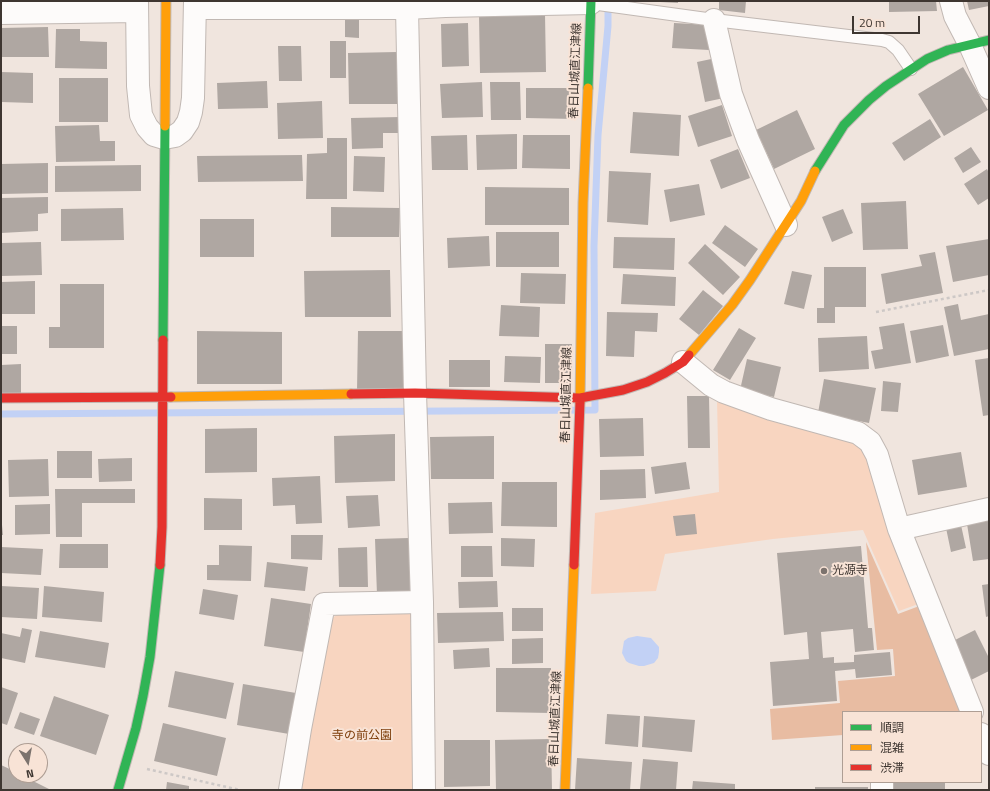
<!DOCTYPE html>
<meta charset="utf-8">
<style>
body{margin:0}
#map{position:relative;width:990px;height:791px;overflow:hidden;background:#f0e5de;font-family:"Titillium Web","Noto Sans JP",sans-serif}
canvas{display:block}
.frame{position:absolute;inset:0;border:2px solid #3e3631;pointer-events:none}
.legend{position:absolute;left:842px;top:711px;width:140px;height:72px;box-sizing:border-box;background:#f8e3d6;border:1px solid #ae9e94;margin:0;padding:5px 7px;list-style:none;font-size:12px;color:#3e3631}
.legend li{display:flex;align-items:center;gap:8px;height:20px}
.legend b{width:20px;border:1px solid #ae9e94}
.north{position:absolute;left:8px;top:743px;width:40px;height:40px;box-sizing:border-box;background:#f8e3d6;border:1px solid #ae9e94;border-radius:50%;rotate:169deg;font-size:11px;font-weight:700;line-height:16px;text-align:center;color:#3e3631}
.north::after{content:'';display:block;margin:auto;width:14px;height:18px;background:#7c736e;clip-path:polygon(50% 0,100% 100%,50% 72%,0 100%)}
.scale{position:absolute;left:852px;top:16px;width:68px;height:18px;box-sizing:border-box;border:2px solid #3e3631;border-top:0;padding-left:5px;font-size:12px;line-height:14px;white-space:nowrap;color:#3e3631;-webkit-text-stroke:3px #f8e3d6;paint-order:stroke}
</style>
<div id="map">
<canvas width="990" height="791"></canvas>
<div class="frame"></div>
<ul class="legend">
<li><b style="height:5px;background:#30b455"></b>順調</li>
<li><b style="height:5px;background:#ff9f0a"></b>混雑</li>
<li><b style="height:5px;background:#e5322d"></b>渋滞</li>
</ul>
<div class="north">N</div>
<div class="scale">20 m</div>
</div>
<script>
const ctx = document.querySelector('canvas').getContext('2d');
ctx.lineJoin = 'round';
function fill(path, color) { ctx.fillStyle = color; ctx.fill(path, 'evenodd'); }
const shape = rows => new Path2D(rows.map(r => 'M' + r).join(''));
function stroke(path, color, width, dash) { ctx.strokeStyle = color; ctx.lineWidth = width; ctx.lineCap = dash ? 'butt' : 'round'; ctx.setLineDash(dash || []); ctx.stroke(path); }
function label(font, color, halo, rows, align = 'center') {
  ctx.font = font + ' "Titillium Web","Noto Sans JP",sans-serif'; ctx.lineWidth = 4; ctx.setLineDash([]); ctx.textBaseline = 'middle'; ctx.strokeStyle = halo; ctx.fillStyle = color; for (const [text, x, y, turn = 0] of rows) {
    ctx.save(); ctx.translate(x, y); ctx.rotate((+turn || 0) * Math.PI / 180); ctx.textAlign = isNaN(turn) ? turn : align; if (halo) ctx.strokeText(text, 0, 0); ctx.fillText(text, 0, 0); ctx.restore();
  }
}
fill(shape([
 [717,399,848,441,862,449,870,461,921,603,899,611,863,530,773,539,665,554,656,591,591,594,595,513,719,492],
 [342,611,413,613,415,790,300,790,327,622]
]), '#f8d5c0');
fill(shape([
 [866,542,898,614,922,605,966,712,843,712,843,735,772,740,770,709,840,703,838,681,895,676,893,649,877,650]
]), '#e8bca2');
fill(shape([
 [637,636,651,638,659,647,659,652,658,658,654,663,644,666,639,666,629,663,626,661,622,653,624,641,628,638]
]), '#c2d1f5');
stroke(shape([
 [1,414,595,410,594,246,598,135,608,26,608,3]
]), '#c2d1f5', 7);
fill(shape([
 [660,1,678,1,678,3,660,2],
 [719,1,746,1,745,13,719,10],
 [889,1,936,1,937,11,889,12],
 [967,1,989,1,989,6,969,10],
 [545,14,546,72,480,73,479,15],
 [345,16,359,16,359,38,345,37],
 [468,23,469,66,442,67,441,24],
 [674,23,711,25,709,50,672,48],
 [48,27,49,57,1,57,1,28],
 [56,29,80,29,80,41,107,42,107,69,55,68],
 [330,41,346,41,346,78,330,78],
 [278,46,301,46,302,81,279,81],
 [397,52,397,104,349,104,348,53],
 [716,58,724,98,705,102,697,62],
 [963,67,988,110,944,136,918,94],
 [1,72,33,73,33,103,1,102],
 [59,78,108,78,108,122,59,122],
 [267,81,268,108,218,109,217,83],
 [482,82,483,117,442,118,440,84],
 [490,82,520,82,521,120,491,120],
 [526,88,575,88,575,119,526,118],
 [322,101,323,138,278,139,277,103],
 [722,105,732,136,698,147,688,116],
 [797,110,815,149,774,169,756,130],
 [633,112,681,115,679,156,630,153],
 [401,117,401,133,383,133,383,148,352,149,351,118],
 [930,119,941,137,904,161,892,143],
 [99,125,100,141,115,141,115,161,56,162,55,126],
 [517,134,517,169,477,170,476,135],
 [467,135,468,170,432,170,431,136],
 [523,135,570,135,570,169,522,168],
 [327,138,347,138,347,199,306,199,307,154,327,153],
 [971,147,981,162,963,173,954,158],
 [738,149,750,178,721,189,710,160],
 [302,155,303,181,198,182,197,156],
 [354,156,385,157,384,192,353,191],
 [48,163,48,193,1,194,1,164],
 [141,165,141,191,55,192,55,166],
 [987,169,989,173,989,198,978,205,964,184],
 [609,171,651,173,648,225,607,222],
 [699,184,705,215,670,222,664,190],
 [485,187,569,188,569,225,485,225],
 [48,197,48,213,38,214,38,231,1,233,1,198],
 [906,201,908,249,863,250,861,203],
 [331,207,400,208,399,237,331,237],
 [123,208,124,240,61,241,61,209],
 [843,209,853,233,832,242,822,217],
 [200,219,254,219,254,257,200,257],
 [725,225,758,249,745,267,712,243],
 [496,232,559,232,559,267,496,267],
 [489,236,490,266,448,268,447,238],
 [614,237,675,238,674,270,613,268],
 [989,239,989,275,953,282,946,246],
 [41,242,42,275,1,276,1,243],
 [705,244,740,277,723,295,688,263],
 [935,252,943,293,886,304,881,274,922,266,919,255],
 [824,267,866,267,866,307,835,307,835,323,817,323,817,308,824,308],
 [390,270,391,317,305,317,304,271],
 [792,271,812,275,804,309,784,304],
 [521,273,566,274,565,304,520,303],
 [623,274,676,277,675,306,621,304],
 [35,281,35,314,1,314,1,282],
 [60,284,104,284,104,348,49,348,49,327,60,327],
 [703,290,723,306,699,335,679,319],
 [958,304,961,320,989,314,989,349,954,356,944,307],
 [501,305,540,307,539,337,499,336],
 [607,312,658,313,657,332,635,331,634,357,606,356],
 [904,323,911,363,875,369,871,351,883,349,879,327],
 [943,325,949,356,916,363,910,331],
 [1,326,17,326,17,354,1,354],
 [739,328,756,338,730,380,713,370],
 [197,331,282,332,282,384,197,384],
 [358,331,405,331,404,391,357,391],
 [867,336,869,369,819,372,818,338],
 [545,344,572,344,572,383,545,383],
 [505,356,541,357,540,383,504,382],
 [989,358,989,415,983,416,975,360],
 [747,359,781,367,774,397,740,390],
 [449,360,490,360,490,387,449,387],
 [21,364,21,395,1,395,1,365],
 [824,379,876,388,869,423,818,413],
 [883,381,901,383,898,412,881,411],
 [687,396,709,396,710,448,688,448],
 [643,418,644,456,600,457,599,419],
 [257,428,257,472,205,473,205,429],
 [395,434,395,481,335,483,334,436],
 [494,436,494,479,431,479,430,437],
 [57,451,92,451,92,478,57,478],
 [961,452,967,487,918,495,912,460],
 [132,458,132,481,99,482,98,459],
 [48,459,49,496,9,497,8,460],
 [686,462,690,489,655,494,651,467],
 [645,469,646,498,600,500,600,470],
 [320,476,322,523,296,524,295,505,273,506,272,478],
 [502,482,557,482,557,527,501,526],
 [55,489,135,489,135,503,82,503,82,537,56,537],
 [378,495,380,526,348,528,346,496],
 [204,498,242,499,242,530,204,530],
 [492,502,493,533,449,534,448,503],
 [50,504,50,534,15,535,15,505],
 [695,514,697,534,676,536,673,516],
 [989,520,989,559,973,561,967,524],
 [1,525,2,525,3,535,1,535],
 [961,525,966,548,951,552,946,528],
 [291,535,323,535,322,560,291,559],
 [409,538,411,594,377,595,375,539],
 [501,538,535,539,534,567,501,566],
 [60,544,108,544,108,568,59,568],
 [219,545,252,546,251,581,207,580,207,565,219,565],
 [461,546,492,546,493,577,461,577],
 [861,546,868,628,872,628,874,650,855,652,853,629,821,632,823,658,834,657,834,663,854,662,854,655,890,652,892,675,856,678,855,669,835,671,837,701,773,706,770,662,809,659,807,632,784,635,777,553],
 [1,547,43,549,41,575,1,573],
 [367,547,368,587,339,587,338,548],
 [267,562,308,567,305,591,264,587],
 [497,581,498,607,459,608,458,582],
 [989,584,989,616,986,617,982,585],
 [1,586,39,588,37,619,1,617],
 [44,586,104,592,102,622,42,617],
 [203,589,238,595,234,620,199,614],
 [271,598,311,604,304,652,264,646],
 [512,608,543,608,543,631,512,631],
 [503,612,504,641,438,643,437,613],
 [22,628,32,630,25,663,1,658,1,633,20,637],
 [975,630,989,658,989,671,971,680,953,641],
 [40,631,109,643,105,668,35,657],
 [543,638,543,663,512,664,512,639],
 [489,648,490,667,454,669,453,650],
 [496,668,551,668,551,713,496,712],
 [175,671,234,683,226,719,168,707],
 [243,684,296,693,289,734,237,725],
 [1,687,18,693,7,725,1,723],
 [54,696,109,715,96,755,40,736],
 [20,712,40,719,34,735,14,728],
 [607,714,640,716,638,747,605,744],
 [644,716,695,720,692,752,642,747],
 [163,723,226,738,217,776,154,761],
 [551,739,552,790,496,790,495,740],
 [444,740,490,740,490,786,444,787],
 [577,758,632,762,630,790,575,790],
 [643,759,678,762,676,790,640,789],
 [1,765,16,772,16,775,21,775,51,790,1,790],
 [693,781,735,784,735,790,692,790],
 [167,782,189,786,189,790,166,790],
 [890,782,945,782,945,790,890,790],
 [815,787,868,787,868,790,815,790]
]), '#afa7a2');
const lane = shape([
 [591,3,714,20,882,40,889,42,898,50,911,69]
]);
const street = shape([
 [137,1,138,86,141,115,147,127,154,135,164,138,175,136,182,131,188,122,191,112,193,98,195,1],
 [951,1,955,16,970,45,989,88],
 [195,8,407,8,445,6,591,3],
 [407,8,415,393,422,602,424,790],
 [1,13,137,11],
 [714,20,731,94,748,140,786,225],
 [683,362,711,385,724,392,771,409,858,433,870,442,877,455,899,529,972,712],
 [899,529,989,509],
 [981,734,989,754],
 [290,790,300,729,324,604,422,602],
 [882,790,882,782]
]);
const fast = shape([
 [588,88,591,1],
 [815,171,844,125,869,100,886,86,927,59,948,50,989,40],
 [163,340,165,126],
 [118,790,136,728,143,696,150,657,160,565]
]);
const slow = shape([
 [165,126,166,1],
 [689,355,732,305,750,280,801,201,815,171],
 [171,397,351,394],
 [580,402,583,203,588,88],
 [565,790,574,565]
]);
const jam = shape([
 [351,394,415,393,580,398,623,390,647,382,665,373,683,362,689,355],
 [1,398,171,397],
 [160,565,162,527,163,340],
 [574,565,580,402]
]);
stroke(lane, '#c1b8b3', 14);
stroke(street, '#c1b8b3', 24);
stroke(fast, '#c1b8b3', 11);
stroke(slow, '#c1b8b3', 11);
stroke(jam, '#c1b8b3', 11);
stroke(shape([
 [876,312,989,290],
 [147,769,240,790]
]), '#cdc8c6', 2.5, [3, 3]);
stroke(lane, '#fdfbfa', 12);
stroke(street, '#fdfbfa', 22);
stroke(fast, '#30b455', 9);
stroke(slow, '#ff9f0a', 9);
stroke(jam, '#e5322d', 9);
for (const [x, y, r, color] of [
 [824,571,4,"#7c736e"]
]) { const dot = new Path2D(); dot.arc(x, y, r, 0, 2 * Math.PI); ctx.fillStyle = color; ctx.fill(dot); stroke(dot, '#f8e3d6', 1.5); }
label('12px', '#3e3631', '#f8e3d6', [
 ["春日山城直江津線",576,71,-88],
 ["春日山城直江津線",567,395,-89],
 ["春日山城直江津線",556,719,-88]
]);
label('12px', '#3e3631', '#f8e3d6', [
 ["光源寺",832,571]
], 'left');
label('12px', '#7c3c09', '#f8e3d6', [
 ["寺の前公園",362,736]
]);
</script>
